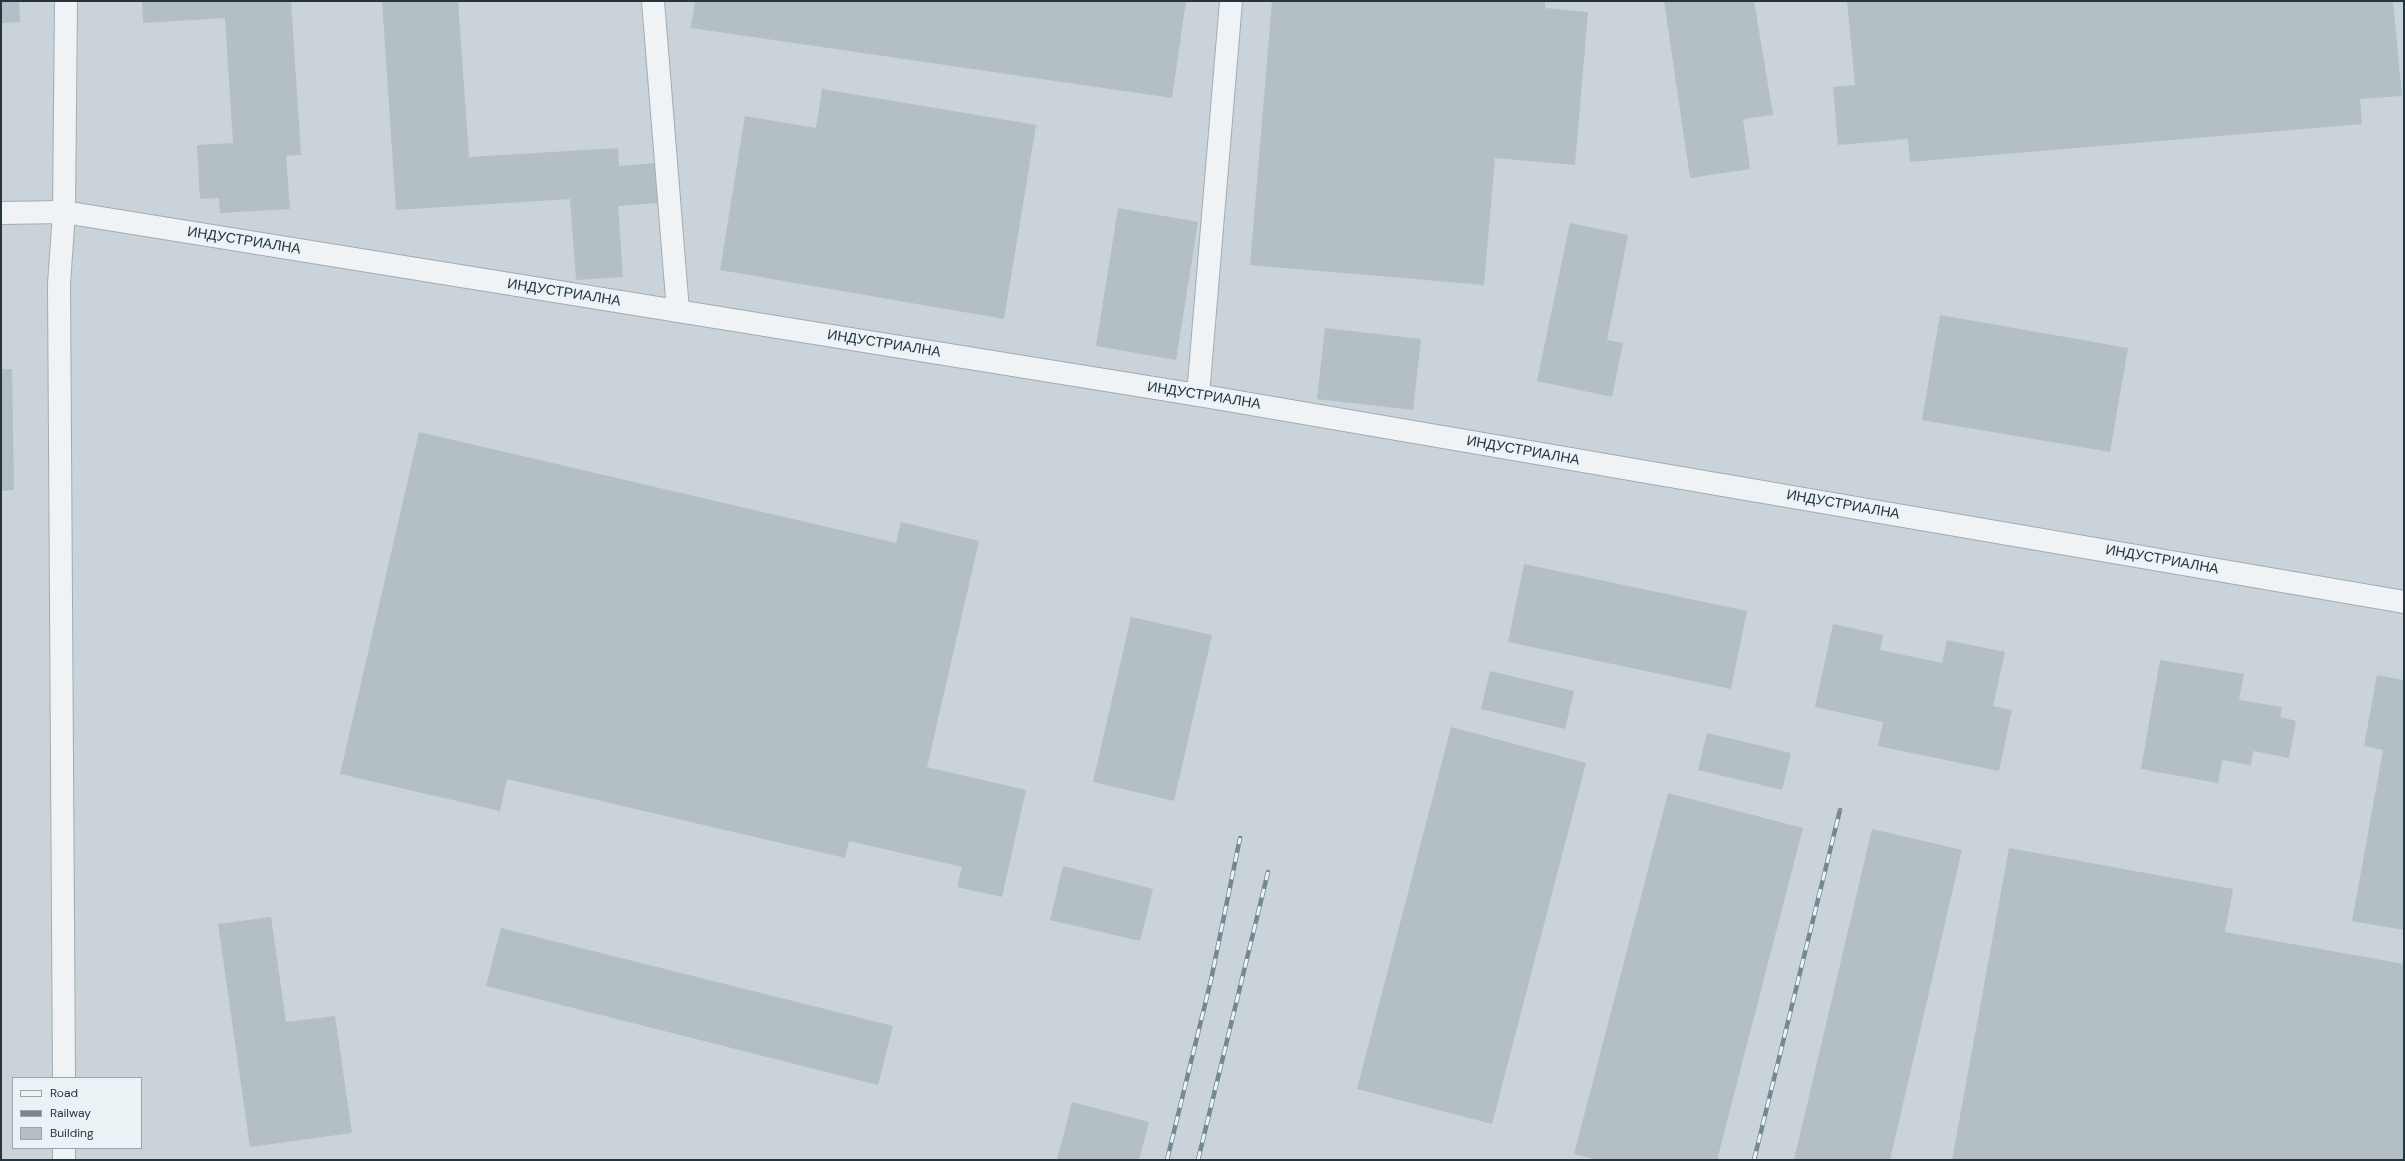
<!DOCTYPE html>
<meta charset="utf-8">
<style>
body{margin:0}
#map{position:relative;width:2405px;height:1161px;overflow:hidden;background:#dce4e8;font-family:"DM Sans",sans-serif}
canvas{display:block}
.frame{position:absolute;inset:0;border:2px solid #24353f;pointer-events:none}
.legend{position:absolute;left:12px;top:1077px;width:130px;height:72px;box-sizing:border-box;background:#ebf2f5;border:1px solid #9ba6ac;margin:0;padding:5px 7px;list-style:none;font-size:12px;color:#24353f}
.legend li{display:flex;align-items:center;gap:8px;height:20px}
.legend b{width:20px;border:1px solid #9ba6ac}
</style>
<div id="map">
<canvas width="2405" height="1161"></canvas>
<div class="frame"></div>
<ul class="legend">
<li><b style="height:5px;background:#eff3f6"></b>Road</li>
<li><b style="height:5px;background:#748893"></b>Railway</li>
<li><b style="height:11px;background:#b3bec5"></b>Building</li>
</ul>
</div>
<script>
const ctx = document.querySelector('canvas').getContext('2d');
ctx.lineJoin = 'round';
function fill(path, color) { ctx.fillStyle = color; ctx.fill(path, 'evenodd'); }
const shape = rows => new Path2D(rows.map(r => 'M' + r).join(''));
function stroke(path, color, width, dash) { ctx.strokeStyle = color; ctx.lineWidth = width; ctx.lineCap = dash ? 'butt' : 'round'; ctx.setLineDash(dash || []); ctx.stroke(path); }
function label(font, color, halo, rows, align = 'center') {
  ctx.font = font + ' "DM Sans",sans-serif'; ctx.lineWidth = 4; ctx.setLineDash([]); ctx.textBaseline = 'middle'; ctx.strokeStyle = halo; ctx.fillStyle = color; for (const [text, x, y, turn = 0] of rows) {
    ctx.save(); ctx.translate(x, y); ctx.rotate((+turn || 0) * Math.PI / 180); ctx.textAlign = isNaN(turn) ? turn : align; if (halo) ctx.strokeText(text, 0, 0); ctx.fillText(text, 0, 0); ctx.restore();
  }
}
fill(shape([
 [1,1,2404,1,2404,1160,1,1160],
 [13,1078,141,1078,141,1148,13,1148]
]), '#cad3da');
fill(shape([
 [1,1,19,1,20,22,1,23],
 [142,1,291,1,301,155,286,156,290,209,220,213,219,198,200,199,197,145,233,143,225,18,143,23],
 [382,1,458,1,469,157,618,148,619,166,656,163,659,203,618,206,623,277,576,280,570,199,396,210],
 [695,1,1186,1,1172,98,691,28],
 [1272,1,1545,1,1545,8,1588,12,1575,165,1495,158,1484,285,1250,265],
 [1664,1,1754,1,1773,115,1743,119,1750,169,1690,178],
 [1847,1,2393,1,2402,96,2360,99,2362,124,1910,162,1908,139,1838,145,1833,87,1855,85],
 [822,89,1036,125,1004,319,720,270,745,116,816,128],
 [1118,208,1198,222,1176,360,1096,346],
 [1570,223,1628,235,1607,340,1623,343,1612,397,1537,381],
 [1940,315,2128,348,2110,452,1922,420],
 [1325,328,1421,339,1413,410,1317,399],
 [1,369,12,369,14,490,1,491],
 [419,432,896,543,901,522,979,541,927,767,1026,790,1002,897,957,887,962,867,849,841,845,858,507,779,500,811,340,774],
 [1524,564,1747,611,1731,689,1508,642],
 [1131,617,1212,635,1174,801,1093,782],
 [1833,624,1883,635,1880,650,1942,663,1947,640,2005,652,1993,706,2012,710,1999,771,1878,746,1883,722,1815,707],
 [2160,660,2244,674,2239,700,2282,707,2280,717,2296,721,2289,758,2253,751,2251,765,2222,760,2218,783,2141,769],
 [1490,671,1574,691,1565,729,1481,709],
 [2377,675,2404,680,2404,930,2352,921,2383,750,2364,746],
 [1451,727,1586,763,1492,1124,1357,1089],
 [1707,733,1791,753,1782,790,1698,770],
 [1668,793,1803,828,1717,1160,1598,1160,1574,1154],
 [1872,829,1962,850,1890,1160,1794,1160],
 [2009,848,2233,889,2225,932,2404,964,2404,1160,1952,1160],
 [1063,866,1153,889,1140,941,1050,920],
 [271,917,286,1022,335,1016,352,1133,250,1147,218,924],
 [501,928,893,1026,878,1085,486,986],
 [1072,1102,1149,1122,1139,1160,1057,1160]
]), '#b3bec5');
const lane = shape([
 [1,213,64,212,1198,395,2404,602]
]);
const street = shape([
 [653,1,678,311],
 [1198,395,1231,1],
 [64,1078,59,284,64,212,66,1],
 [64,1148,64,1160]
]);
stroke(lane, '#a1acb2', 24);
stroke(street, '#a1acb2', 24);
stroke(lane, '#eff3f6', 22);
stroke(street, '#eff3f6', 22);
const rail = shape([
 [1167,1160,1211,980,1240,838],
 [1198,1160,1268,872],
 [1754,1160,1840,810]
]);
stroke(rail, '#748893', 4.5);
stroke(rail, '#ebf2f5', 3, [9]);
label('14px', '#24353f', '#ebf2f5', [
 ["ИНДУСТРИАЛНА",244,241,9],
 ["ИНДУСТРИАЛНА",564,293,9],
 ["ИНДУСТРИАЛНА",884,344,9],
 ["ИНДУСТРИАЛНА",1204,396,9],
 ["ИНДУСТРИАЛНА",1523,451,10],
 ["ИНДУСТРИАЛНА",1843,505,10],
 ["ИНДУСТРИАЛНА",2162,560,10]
]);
</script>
